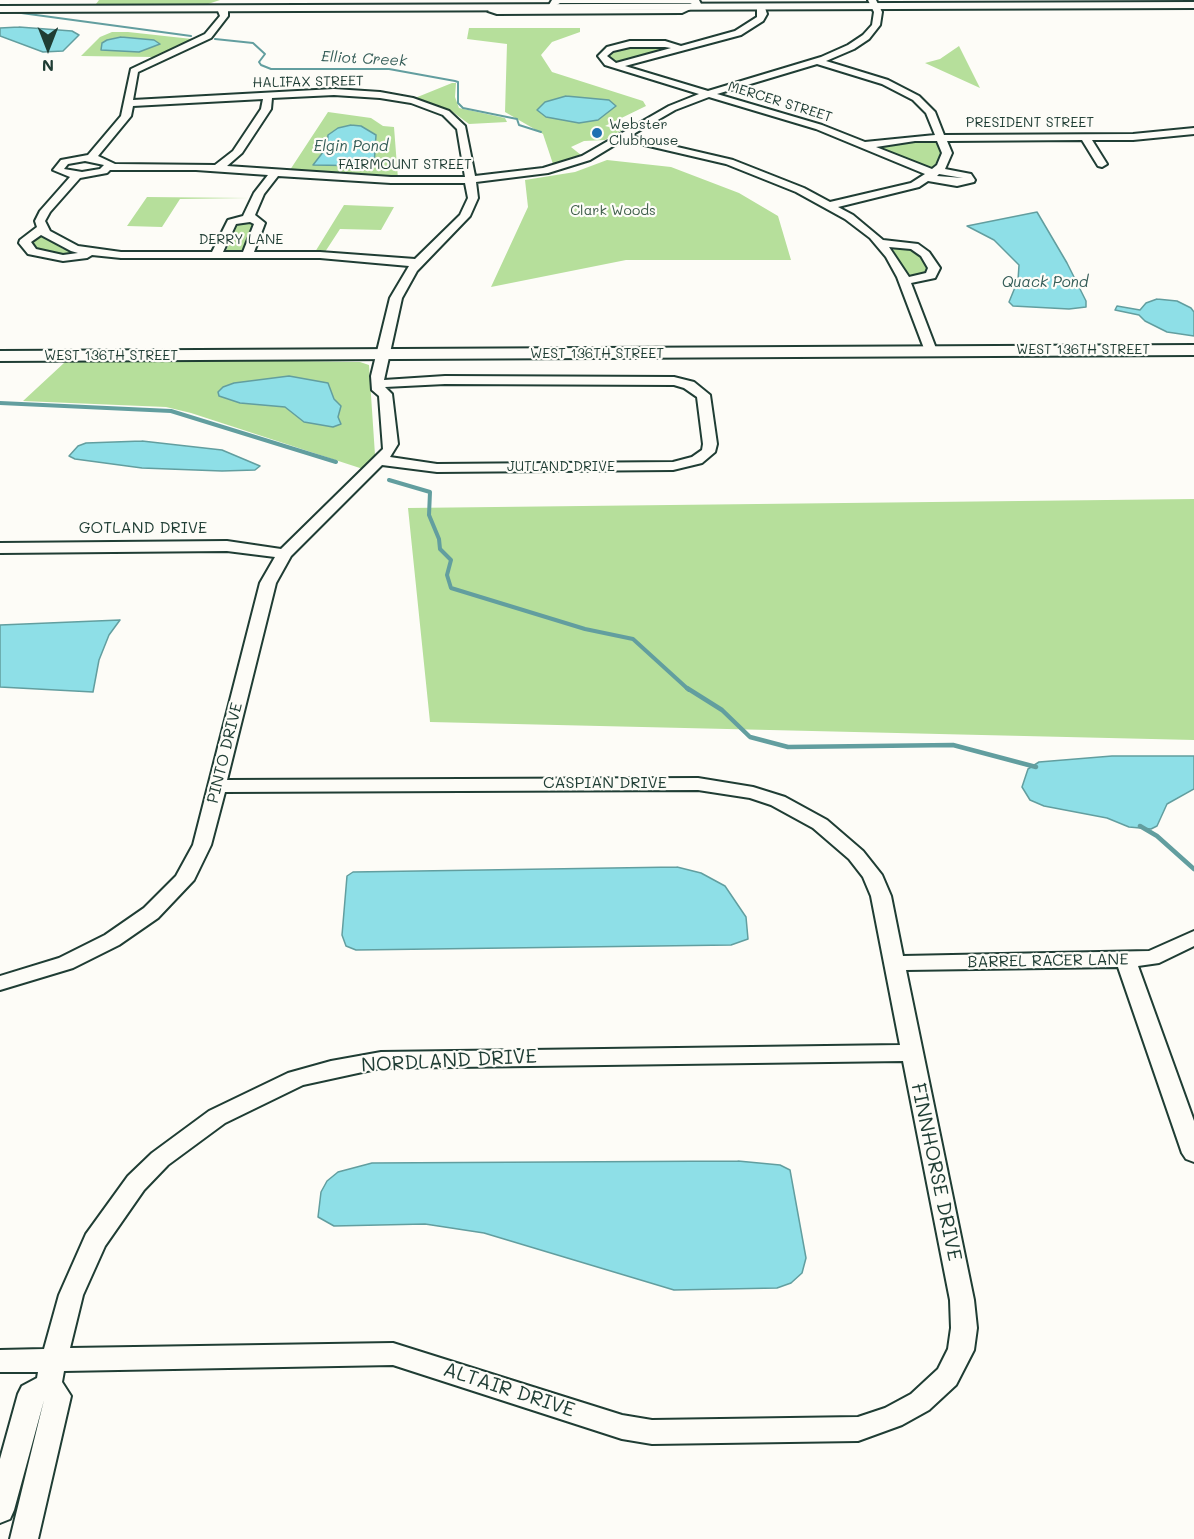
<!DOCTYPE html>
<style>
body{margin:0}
#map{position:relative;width:1194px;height:1539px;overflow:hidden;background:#fdfcf7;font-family:Mali,sans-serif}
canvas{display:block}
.north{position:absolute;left:18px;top:18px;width:60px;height:60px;-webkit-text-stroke:4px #fdfcf7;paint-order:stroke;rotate:180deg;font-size:16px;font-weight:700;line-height:24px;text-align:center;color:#1f3d34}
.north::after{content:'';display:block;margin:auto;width:21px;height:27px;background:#1f3d34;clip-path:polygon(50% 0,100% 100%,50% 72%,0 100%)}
</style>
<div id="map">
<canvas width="1194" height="1539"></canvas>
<div class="north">N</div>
</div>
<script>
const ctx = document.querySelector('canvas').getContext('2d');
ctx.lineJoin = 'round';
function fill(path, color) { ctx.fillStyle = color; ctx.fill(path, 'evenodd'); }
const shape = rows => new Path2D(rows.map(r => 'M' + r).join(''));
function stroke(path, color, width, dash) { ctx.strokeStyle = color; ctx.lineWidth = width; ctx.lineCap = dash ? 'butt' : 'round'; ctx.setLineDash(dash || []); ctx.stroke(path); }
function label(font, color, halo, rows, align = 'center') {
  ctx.font = font + ' Mali,sans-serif'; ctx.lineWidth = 4.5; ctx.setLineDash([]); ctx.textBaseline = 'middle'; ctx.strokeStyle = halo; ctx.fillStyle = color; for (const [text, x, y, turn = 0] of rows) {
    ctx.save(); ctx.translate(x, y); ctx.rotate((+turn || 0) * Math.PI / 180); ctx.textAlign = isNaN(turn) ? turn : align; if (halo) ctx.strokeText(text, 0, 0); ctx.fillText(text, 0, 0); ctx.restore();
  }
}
fill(shape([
 [99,0,220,0,208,4,96,4],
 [469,28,580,28,580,32,552,42,541,55,552,72,643,101,646,106,605,126,622,130,605,140,584,141,571,147,581,155,553,164,543,134,505,112,507,44,467,39],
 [112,32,128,32,192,39,154,57,81,56,100,37],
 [635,45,667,46,673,48,620,63,608,58,612,51],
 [959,46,980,88,925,63,940,59],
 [452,83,456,83,455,97,459,108,505,118,507,122,469,124,450,110,415,98],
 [328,112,371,118,383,126,394,127,398,179,288,173],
 [936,140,942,156,937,166,932,167,922,166,879,147,898,142],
 [607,160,671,167,739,193,778,216,791,260,626,260,491,287,528,207,525,180,575,172],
 [147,197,249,198,180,199,162,227,127,226],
 [344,205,394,207,381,230,340,229,325,252,315,252],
 [257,222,245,251,233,253,226,251,237,223],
 [40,235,63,249,83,253,60,257,36,251,30,241],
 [898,246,917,249,928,263,928,275,912,278,909,276,893,250],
 [73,358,360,362,369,365,375,455,363,469,191,413,166,407,23,401,64,363],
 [1194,499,1194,740,430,722,408,508]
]), '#b6df9b');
const water = shape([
 [19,27,72,31,79,35,63,51,43,52,0,36,0,28,19,27],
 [121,37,154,40,160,44,139,52,101,50,102,43,107,40,121,37],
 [566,96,609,100,616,106,598,120,579,123,546,117,537,110,545,102,566,96],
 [351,125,361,126,376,135,374,166,313,165,327,147,328,135,338,128,351,125],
 [1037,212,1067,263,1086,301,1086,307,1069,309,1013,306,1009,302,1018,280,1019,265,994,240,967,226,1037,212],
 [1157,299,1177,301,1191,308,1194,312,1194,336,1167,332,1145,321,1139,315,1115,310,1117,306,1140,310,1146,303,1157,299],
 [289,376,328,383,334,399,341,406,338,417,341,424,333,427,304,422,285,407,240,403,219,396,218,392,223,387,234,383,289,376],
 [142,441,222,450,260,466,255,470,222,471,142,468,75,459,69,456,78,446,86,443,142,441],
 [120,620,109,635,99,660,93,692,0,687,0,625,120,620],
 [1112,756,1194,756,1194,789,1167,804,1157,826,1151,829,1129,827,1107,818,1044,806,1030,800,1022,787,1028,769,1039,762,1112,756],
 [677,867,701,873,725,886,746,917,748,939,731,945,356,950,346,946,342,935,347,876,353,872,677,867],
 [738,1161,780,1165,790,1170,806,1258,802,1273,791,1283,777,1288,674,1290,484,1233,425,1224,334,1226,318,1217,321,1192,327,1181,338,1172,372,1163,738,1161]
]);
fill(water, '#8edfe7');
stroke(water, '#629e9f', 1.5);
stroke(shape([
 [14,12,191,36],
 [215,39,253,43,265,54,259,62,261,65,271,69,389,69,455,81,458,82,458,103,463,108,517,119,519,125,541,132]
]), '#629e9f', 2);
stroke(shape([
 [0,403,171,411,336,462],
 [389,480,430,492,429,515,439,539,440,549,451,560,447,575,451,588,585,629,633,639,689,690]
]), '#629e9f', 4);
stroke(shape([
 [687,688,722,710,750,737,788,747,953,745,1036,767],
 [1140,826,1157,836,1194,869]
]), '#629e9f', 4.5);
const street = shape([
 [552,0,699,0,701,4,682,13,497,14,488,11,492,6,497,10,681,9,692,3,560,3,553,7,549,5,552,0],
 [868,0,876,0,882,12,880,25,869,39,854,49,826,61,888,80,919,96,935,112,944,135,1133,134,1194,128,1194,134,1133,140,1092,140,1107,164,1102,167,1098,166,1082,140,947,141,952,153,945,169,971,174,975,180,974,182,957,186,928,181,919,187,838,207,853,215,883,240,918,244,929,252,940,268,935,278,911,283,937,351,931,355,925,351,897,277,886,257,870,238,845,219,796,192,726,164,623,140,590,160,548,173,476,182,478,198,470,216,417,271,402,298,384,380,445,376,674,377,694,382,710,395,717,444,715,452,702,463,673,470,437,472,382,465,291,556,276,583,227,780,698,778,753,787,785,797,827,820,863,851,882,875,891,896,903,956,1149,951,1194,931,1194,946,1159,963,1138,966,1194,1121,1194,1162,1186,1159,1182,1153,1118,967,906,970,974,1300,977,1328,974,1350,956,1385,929,1410,902,1425,858,1441,652,1444,622,1439,393,1365,64,1371,62,1382,71,1396,38,1539,10,1539,44,1400,14,1510,10,1519,0,1523,0,1459,18,1394,22,1386,37,1378,38,1372,0,1372,0,1350,44,1349,59,1295,86,1234,128,1176,152,1153,209,1111,288,1073,331,1061,381,1052,900,1045,871,896,863,877,849,859,813,828,771,805,750,798,698,790,225,792,211,845,194,880,158,918,119,945,73,968,0,990,0,976,59,958,105,935,144,908,176,876,193,845,260,583,275,557,227,551,0,553,0,543,227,541,281,549,383,449,379,396,372,390,371,376,390,298,409,266,320,258,121,258,92,255,87,258,63,261,28,254,19,243,20,240,37,227,35,221,40,211,70,177,53,170,61,160,88,155,121,116,131,69,205,34,220,16,218,11,222,9,228,11,228,16,211,38,138,72,133,100,334,89,380,92,413,98,449,111,465,126,475,176,543,168,582,156,669,106,699,94,605,65,598,56,607,47,630,41,665,41,681,46,735,31,757,17,757,7,764,5,767,14,763,21,741,35,625,66,708,91,821,57,848,45,863,35,872,25,874,12,868,0],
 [630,47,665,47,671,48,616,63,607,56,613,51,630,47],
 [817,64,882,84,913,100,926,113,935,135,865,142,822,125,717,94,817,64],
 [334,95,380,98,411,103,443,115,457,129,465,177,391,177,227,166,242,153,271,109,272,98,334,95],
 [709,97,816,129,925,174,911,183,830,202,804,188,733,160,630,136,675,110,709,97],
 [263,99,261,109,233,151,215,165,115,164,98,156,131,116,133,106,263,99],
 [915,141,937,141,942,153,937,165,932,169,876,147,915,141],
 [85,161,104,165,100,169,82,172,64,169,68,164,85,161],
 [110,170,196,170,268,175,254,193,243,216,228,220,212,252,121,252,78,246,50,231,45,221,50,212,80,178,107,173,110,170],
 [939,174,963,178,937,176,939,174],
 [278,176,391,183,465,183,468,198,460,215,415,259,320,252,254,252,265,223,255,215,264,194,278,176],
 [250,222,254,224,243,252,223,252,236,224,250,222],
 [41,235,71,251,78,253,63,255,36,249,31,242,41,235],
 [889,247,911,249,921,256,928,268,926,273,909,277,889,247],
 [445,384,674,385,684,388,697,397,703,444,702,450,692,457,673,462,437,464,390,457,398,444,392,394,385,387,445,384],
 [903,1061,950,1300,951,1328,948,1349,938,1369,911,1394,885,1408,858,1417,652,1420,622,1415,393,1343,70,1348,83,1295,105,1246,144,1190,168,1165,225,1123,303,1085,381,1068,903,1061]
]);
const secondary = shape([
 [1194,2,1194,8,0,12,0,6,1194,2],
 [1194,345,1194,355,0,361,0,351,1194,345]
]);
stroke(street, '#1f3d34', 4);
stroke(secondary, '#1f3d34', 4);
fill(street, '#fdfcf7');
fill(secondary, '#fdfcf7');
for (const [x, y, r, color] of [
 [597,133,6,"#1f6fb2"]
]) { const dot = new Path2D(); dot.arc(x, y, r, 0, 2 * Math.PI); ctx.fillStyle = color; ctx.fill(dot); stroke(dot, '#fdfcf7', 2); }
label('14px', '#1f3d34', '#fdfcf7', [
 ["HALIFAX STREET",308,82,-1],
 ["MERCER STREET",780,102,17],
 ["PRESIDENT STREET",1030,123],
 ["FAIRMOUNT STREET",405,165],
 ["DERRY LANE",241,240],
 ["WEST 136TH STREET",1083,350],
 ["WEST 136TH STREET",597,354],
 ["WEST 136TH STREET",111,356],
 ["JUTLAND DRIVE",561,467]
]);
label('14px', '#1f3d34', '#fdfcf7', [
 ["Webster",609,125],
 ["Clubhouse",609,141]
], 'left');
label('14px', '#3d5d49', '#fdfcf7', [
 ["Clark Woods",613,211]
]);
label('italic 15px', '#355d58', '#fdfcf7', [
 ["Elliot Creek",364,59,3],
 ["Elgin Pond",351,146],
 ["Quack Pond",1045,282]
]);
label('16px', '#1f3d34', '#fdfcf7', [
 ["GOTLAND DRIVE",143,528],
 ["PINTO DRIVE",225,753,-76],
 ["CASPIAN DRIVE",605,783],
 ["BARREL RACER LANE",1048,961,-1]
]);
label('20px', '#1f3d34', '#fdfcf7', [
 ["NORDLAND DRIVE",449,1061,-3],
 ["FINNHORSE DRIVE",936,1172,78],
 ["ALTAIR DRIVE",509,1390,18]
]);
</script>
